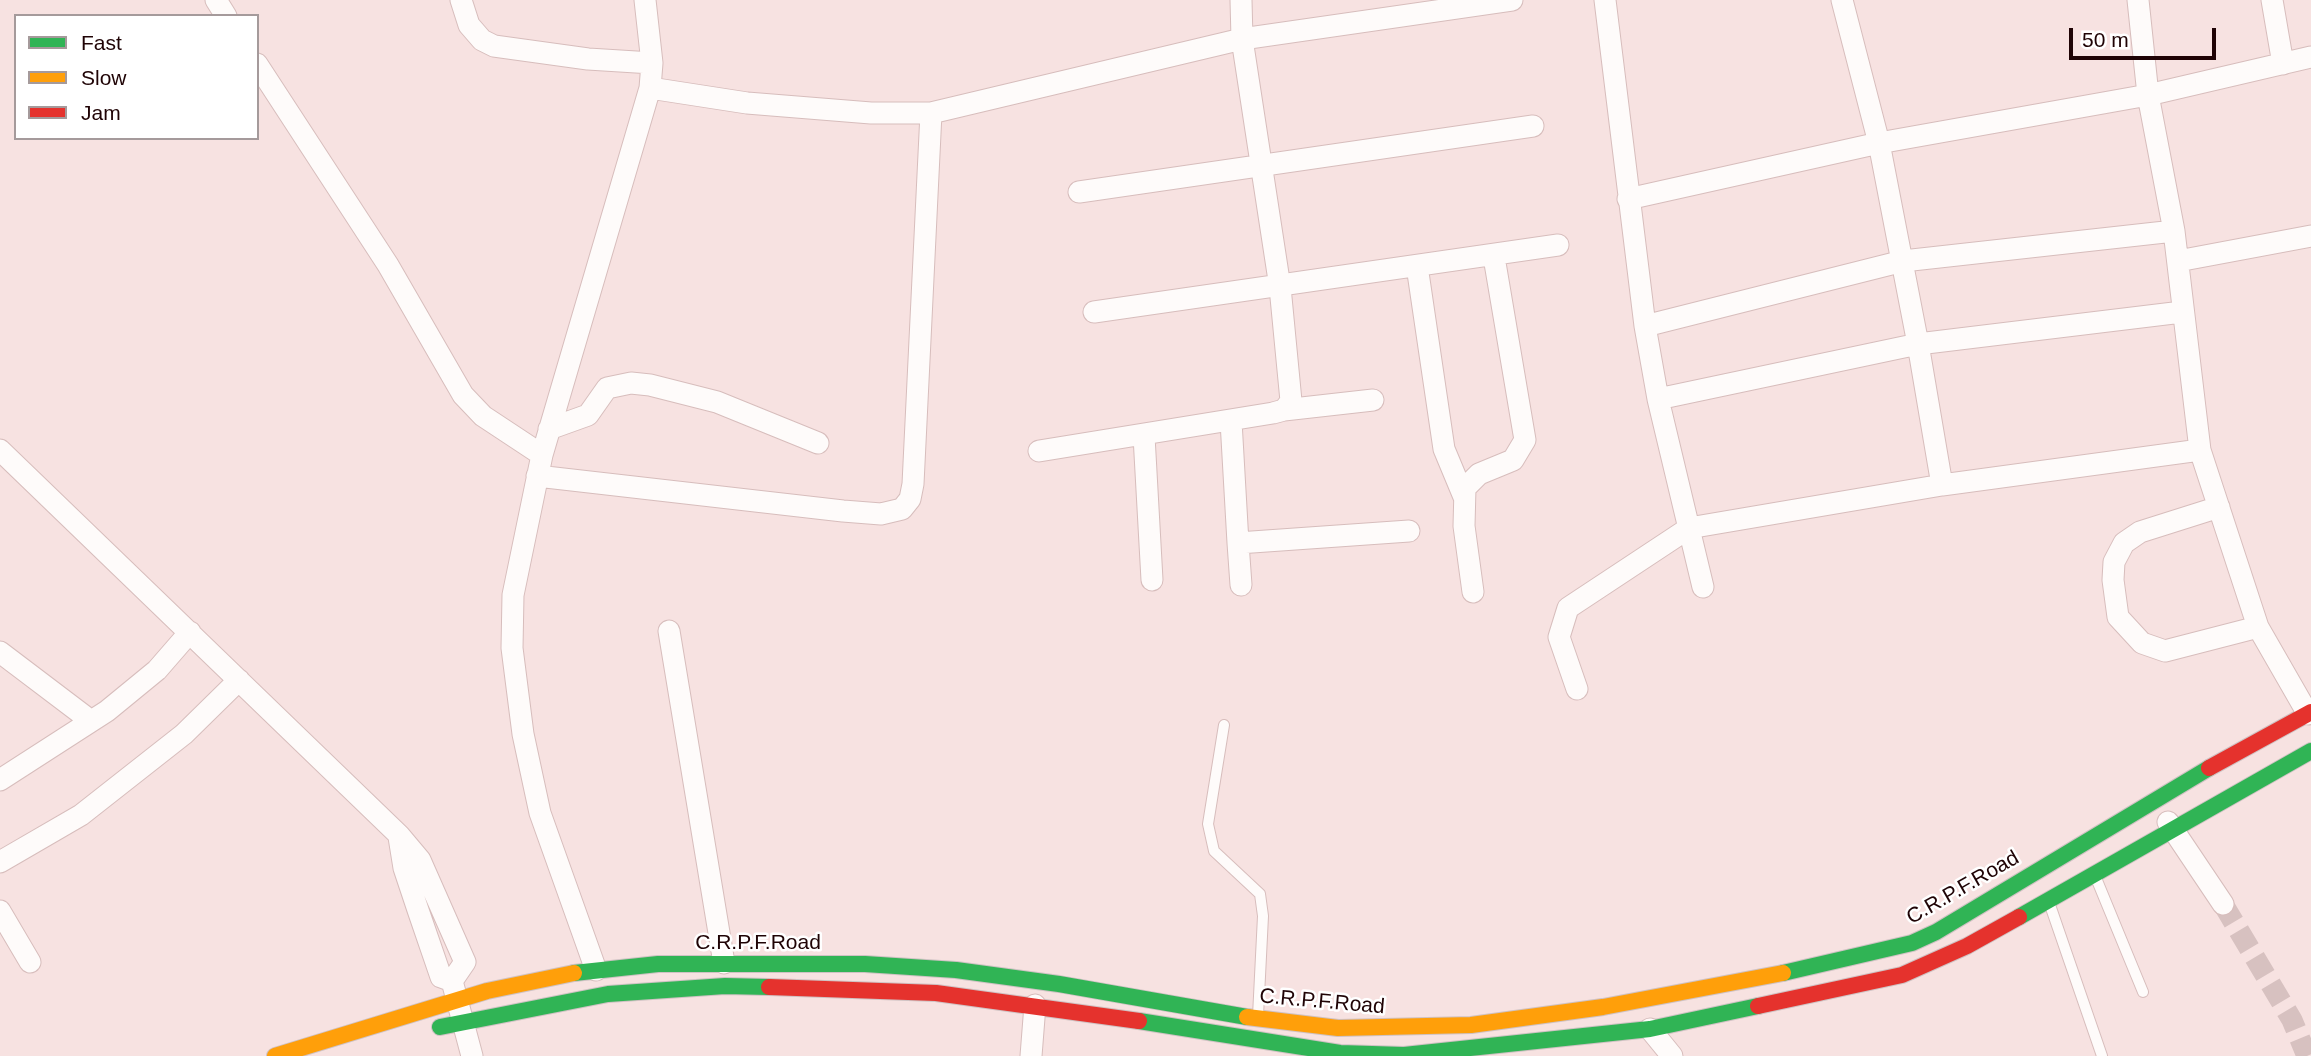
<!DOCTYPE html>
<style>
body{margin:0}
#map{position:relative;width:2311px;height:1056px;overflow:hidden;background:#f7e2e1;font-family:Arial,sans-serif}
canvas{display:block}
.legend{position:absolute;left:14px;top:14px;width:245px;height:126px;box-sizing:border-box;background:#fff;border:2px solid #a59a9b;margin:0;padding:9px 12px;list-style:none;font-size:21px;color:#1f0305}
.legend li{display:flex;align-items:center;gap:14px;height:35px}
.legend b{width:35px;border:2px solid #a59a9b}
.scale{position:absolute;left:2069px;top:28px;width:147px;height:32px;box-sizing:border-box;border:4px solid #1f0305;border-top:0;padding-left:9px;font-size:21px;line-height:24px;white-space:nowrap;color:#1f0305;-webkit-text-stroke:5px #fff;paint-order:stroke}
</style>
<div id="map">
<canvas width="2311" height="1056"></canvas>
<ul class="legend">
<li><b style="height:9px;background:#30b455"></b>Fast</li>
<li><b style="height:9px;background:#ff9f0a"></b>Slow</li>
<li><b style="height:9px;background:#e5322d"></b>Jam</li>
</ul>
<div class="scale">50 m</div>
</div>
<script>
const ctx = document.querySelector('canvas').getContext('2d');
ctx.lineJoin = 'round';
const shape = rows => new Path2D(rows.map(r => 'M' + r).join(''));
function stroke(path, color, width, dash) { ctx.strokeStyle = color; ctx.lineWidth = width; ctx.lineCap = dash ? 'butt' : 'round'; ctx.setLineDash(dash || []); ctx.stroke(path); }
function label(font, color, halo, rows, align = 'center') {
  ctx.font = font + ' Arial,sans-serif'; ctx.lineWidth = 5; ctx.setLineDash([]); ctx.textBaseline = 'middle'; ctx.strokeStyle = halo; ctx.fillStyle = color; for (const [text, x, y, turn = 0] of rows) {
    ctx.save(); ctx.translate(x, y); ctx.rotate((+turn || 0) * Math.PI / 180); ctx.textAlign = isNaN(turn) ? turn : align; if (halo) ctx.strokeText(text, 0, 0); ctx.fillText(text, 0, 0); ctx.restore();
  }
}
stroke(shape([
 [2223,904,2292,1020,2307,1056]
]), '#d7c1c0', 21, [21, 10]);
const lane = shape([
 [1224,725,1208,824,1214,851,1260,894,1263,916,1258,1016],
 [2096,878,2143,992],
 [2050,905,2102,1056]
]);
const street = shape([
 [216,0,226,16],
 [461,0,469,25,482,40,494,46,588,59,652,63],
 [1605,0,1645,326,1658,399,1703,587],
 [2138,0,2148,95,2174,231,2200,450,2258,627,2308,714],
 [2272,0,2283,64],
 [257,64,388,265,463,395,483,416,542,455],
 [650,88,747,103,871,113,931,113,1242,39,1512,0],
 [1079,192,1533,126],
 [1628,199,1879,143,2148,95,2311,57],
 [2178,261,2311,236],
 [1417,266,1444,449,1464,497],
 [1094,312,1558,245],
 [2182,312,1918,344,1942,485,2200,450],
 [1645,326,1903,261,2174,231],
 [1658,399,1918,344,1879,143,1842,0],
 [1284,410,1373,400],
 [1231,421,1238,543,1409,531],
 [549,429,588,415,607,388,631,383,650,385,717,402,818,443],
 [1144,436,1152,580],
 [0,450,399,835,420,860,465,962,452,981],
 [1039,451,1273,413,1284,410,1291,401,1280,287,1242,39,1241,0],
 [537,476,843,511,881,514,902,509,910,499,913,484,931,113],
 [2219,507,2140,532,2124,543,2114,562,2113,580,2118,617,2142,643,2165,651,2258,627],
 [1238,543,1241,585],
 [1473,592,1464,526,1465,488,1479,474,1513,460,1525,440,1494,257],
 [669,631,724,963],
 [0,652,91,721],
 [1577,689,1559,637,1568,608,1689,528,1942,485],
 [0,780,107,711,157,670,190,632],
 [2168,822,2223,904],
 [399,837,404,868,418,910,441,977,452,981,472,1056],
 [0,862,81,815,184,734,239,680],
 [0,911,30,962],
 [596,970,540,813,523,734,512,648,513,595,542,455,650,88,652,63,645,0],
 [1650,1029,1672,1056],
 [1031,1056,1035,1005]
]);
const fast = shape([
 [2019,917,2311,751],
 [574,973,658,964,865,964,956,970,1059,984,1247,1017],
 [1783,973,1912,943,1936,932,2209,768],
 [1139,1021,1340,1053,1404,1055,1650,1029,1758,1006],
 [440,1027,608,994,725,986,769,987]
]);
const slow = shape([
 [1247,1017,1338,1028,1471,1025,1603,1007,1783,973],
 [275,1056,487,991,574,973]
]);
const jam = shape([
 [2209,768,2311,712],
 [769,987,936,993,1139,1021],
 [1758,1006,1902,975,1967,946,2019,917]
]);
stroke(lane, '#d7bdbc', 12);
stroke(street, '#d7bdbc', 23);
stroke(fast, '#cfc2c3', 18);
stroke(slow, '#cfc2c3', 18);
stroke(jam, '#cfc2c3', 18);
stroke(lane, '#fefbfa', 10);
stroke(street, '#fefbfa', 21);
stroke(fast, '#30b455', 16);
stroke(slow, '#ff9f0a', 16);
stroke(jam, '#e5322d', 16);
label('21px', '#1f0305', '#fff', [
 ["C.R.P.F.Road",1963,888,-30],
 ["C.R.P.F.Road",758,943],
 ["C.R.P.F.Road",1322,1002,5]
]);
</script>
